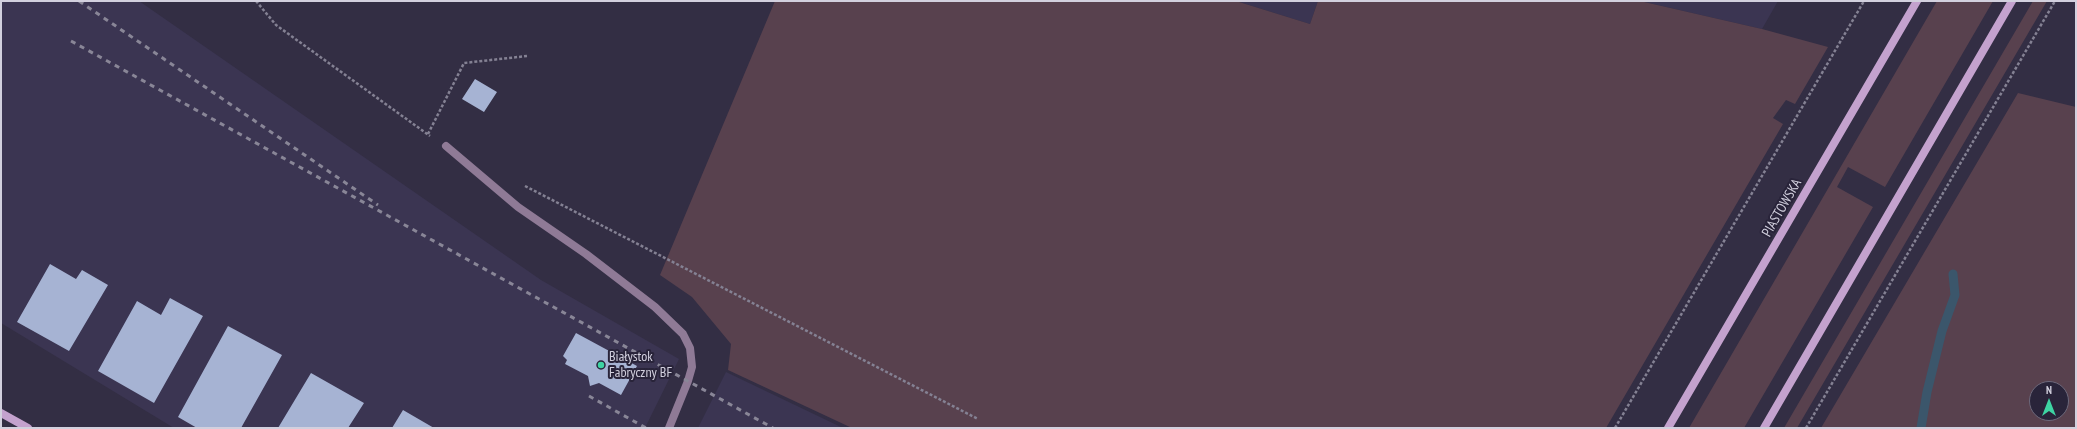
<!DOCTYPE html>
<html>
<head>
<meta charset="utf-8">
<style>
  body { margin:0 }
  #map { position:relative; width:2077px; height:429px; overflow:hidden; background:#332e44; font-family:"PT Sans Narrow",sans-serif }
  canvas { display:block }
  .frame { position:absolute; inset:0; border:2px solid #d2d0de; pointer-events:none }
  .north { position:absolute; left:2029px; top:381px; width:40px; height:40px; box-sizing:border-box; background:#29243a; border:1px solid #6d697c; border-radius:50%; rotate:0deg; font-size:11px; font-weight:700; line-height:16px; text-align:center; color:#d2d0de }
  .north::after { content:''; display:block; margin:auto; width:14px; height:18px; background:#3ed4a3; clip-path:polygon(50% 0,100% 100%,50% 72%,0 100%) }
</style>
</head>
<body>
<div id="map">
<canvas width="2077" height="429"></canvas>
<div class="frame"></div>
<div class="north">N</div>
</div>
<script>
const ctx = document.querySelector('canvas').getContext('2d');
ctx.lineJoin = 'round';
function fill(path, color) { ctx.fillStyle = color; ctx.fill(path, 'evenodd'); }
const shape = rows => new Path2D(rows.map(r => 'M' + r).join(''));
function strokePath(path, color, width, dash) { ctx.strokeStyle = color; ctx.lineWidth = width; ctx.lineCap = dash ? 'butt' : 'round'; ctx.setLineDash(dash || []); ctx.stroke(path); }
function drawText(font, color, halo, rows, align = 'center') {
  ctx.font = font + ' "PT Sans Narrow",sans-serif'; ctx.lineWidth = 4; ctx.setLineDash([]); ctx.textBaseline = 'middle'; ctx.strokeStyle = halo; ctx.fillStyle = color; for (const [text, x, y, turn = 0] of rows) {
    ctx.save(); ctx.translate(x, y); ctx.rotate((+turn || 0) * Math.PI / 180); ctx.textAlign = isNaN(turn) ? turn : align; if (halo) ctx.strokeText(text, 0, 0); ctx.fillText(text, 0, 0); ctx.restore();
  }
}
const built = shape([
  [1,1,139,1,541,280,679,359,645,428,174,428,1,323],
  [1236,1,1318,1,1310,24],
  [1640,1,1778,1,1762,29],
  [726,372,843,428,698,428]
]);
const green = shape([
  [775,1,1236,1,1310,24,1318,1,1640,1,1762,29,1828,47,1795,104,1786,100,1773,118,1783,124,1606,428,852,428,728,370,731,344,692,297,660,275],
  [1937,1,1993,1,1885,187,1848,167,1837,187,1873,207,1744,428,1689,428],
  [2033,1,2047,1,1797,428,1784,428],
  [2018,93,2076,107,2076,428,1821,428],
  [2037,389,2061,389,2061,413,2037,413]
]);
const stream = shape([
  [1921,428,1927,392,1942,331,1955,295,1953,274]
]);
const building = shape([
  [475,79,497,92,484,112,462,99],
  [50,264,76,279,82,270,108,285,69,351,17,322],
  [170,298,203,316,154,403,98,371,137,301,161,315],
  [228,326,282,355,241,428,197,428,178,417],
  [576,333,637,366,621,395,599,383,590,386,588,376,565,364,567,360,563,356],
  [311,373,364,403,348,428,278,428],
  [403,410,434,428,392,428]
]);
const path = shape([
  [256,1,276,25,430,136],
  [428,134,464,63,527,56],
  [525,186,978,419],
  [1615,428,1864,1],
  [1806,428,2055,1]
]);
const lane = shape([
  [446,146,518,207,586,254,655,307,683,334,690,348,692,367,688,381,669,428]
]);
const secondary = shape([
  [1,413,28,428],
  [1668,428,1917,1],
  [1764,428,2012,1]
]);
const rail = shape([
  [79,1,378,205],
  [71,41,773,428],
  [589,396,646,428]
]);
const markers = [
  [601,365,4,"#3ed4a3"]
];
const streetNames = [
  ["PIASTOWSKA",1782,208,-60]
];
const poiNames = [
  ["Białystok",609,357],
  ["Fabryczny BF",609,373]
];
fill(built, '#3b3552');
fill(green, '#58414e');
strokePath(stream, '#3b566b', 9);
fill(building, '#a6b3d3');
strokePath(path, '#848193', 2.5, [3, 2]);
strokePath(lane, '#8f7a96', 8);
strokePath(secondary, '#c4a2ce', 8);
strokePath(rail, '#898697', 3, [5, 5]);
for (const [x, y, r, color] of markers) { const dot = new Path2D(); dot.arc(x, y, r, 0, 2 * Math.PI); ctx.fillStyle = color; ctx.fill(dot); strokePath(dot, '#29243a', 1.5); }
drawText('14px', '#d2d0de', '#29243a', streetNames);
drawText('14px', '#d2d0de', '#29243a', poiNames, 'left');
</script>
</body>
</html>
